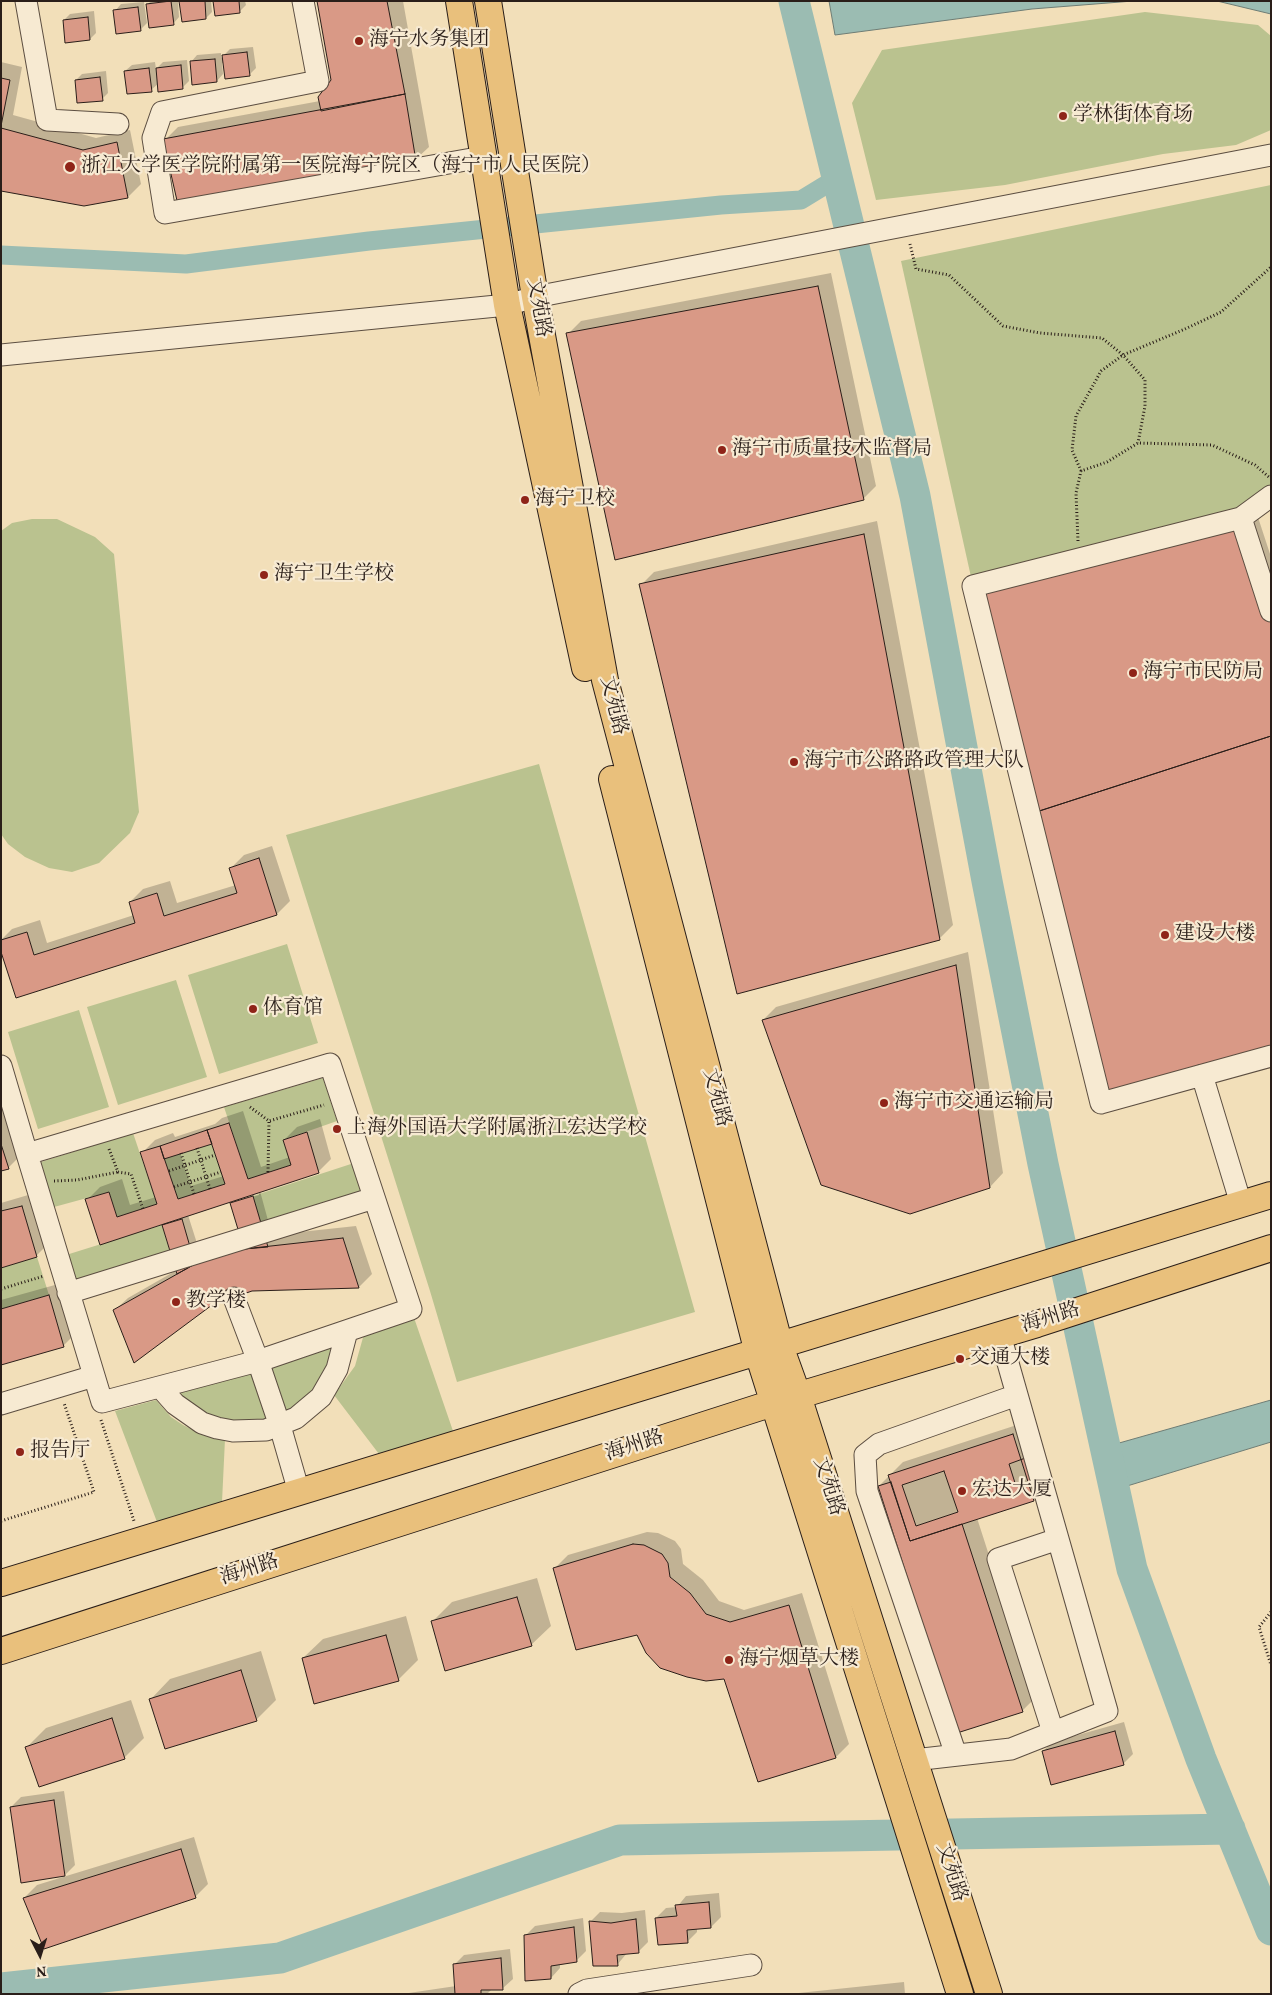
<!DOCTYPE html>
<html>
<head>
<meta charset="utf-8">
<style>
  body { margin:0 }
  #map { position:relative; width:1272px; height:1995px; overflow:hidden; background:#f2dfb9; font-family:Vollkorn,serif }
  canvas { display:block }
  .frame { position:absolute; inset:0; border:2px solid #2a1e19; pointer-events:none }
  .north { position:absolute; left:15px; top:1930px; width:50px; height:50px; -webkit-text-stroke:4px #f7ead2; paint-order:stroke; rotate:175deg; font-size:14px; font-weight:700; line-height:20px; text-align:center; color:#2a1e19 }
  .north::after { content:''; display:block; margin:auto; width:18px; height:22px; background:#2a1e19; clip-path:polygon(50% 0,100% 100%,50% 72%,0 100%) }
</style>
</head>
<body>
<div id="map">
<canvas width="1272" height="1995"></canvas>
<div class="frame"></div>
<div class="north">N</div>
</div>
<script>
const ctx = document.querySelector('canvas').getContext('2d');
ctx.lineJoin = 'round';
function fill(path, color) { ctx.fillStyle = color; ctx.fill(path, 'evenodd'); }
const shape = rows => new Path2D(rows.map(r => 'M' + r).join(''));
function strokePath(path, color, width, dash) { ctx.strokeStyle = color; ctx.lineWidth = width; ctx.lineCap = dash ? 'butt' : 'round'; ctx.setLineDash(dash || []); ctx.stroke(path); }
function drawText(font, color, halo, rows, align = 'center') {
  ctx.font = font + ' Vollkorn,"Noto Serif SC",serif'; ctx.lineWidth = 4.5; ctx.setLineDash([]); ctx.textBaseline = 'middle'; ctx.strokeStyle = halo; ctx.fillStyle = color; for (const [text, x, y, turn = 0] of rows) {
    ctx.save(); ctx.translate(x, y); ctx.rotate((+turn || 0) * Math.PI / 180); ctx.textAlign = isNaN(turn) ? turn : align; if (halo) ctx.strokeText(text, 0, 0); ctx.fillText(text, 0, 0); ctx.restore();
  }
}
const green = shape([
  [1145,12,1258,25,1271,36,1271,130,1236,145,1163,154,1005,185,876,200,852,103,882,50],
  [1271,185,1271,496,1241,518,973,586,901,261],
  [32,519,57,519,95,537,114,554,139,812,130,833,99,863,72,872,49,868,25,857,8,844,1,834,1,531,12,523],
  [539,764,695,1312,457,1382,430,1291,286,835],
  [287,944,318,1043,219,1074,188,975],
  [176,980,207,1077,118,1105,87,1007],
  [79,1010,109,1107,38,1129,8,1032],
  [323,1078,337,1121,283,1140,291,1165,248,1179,224,1107],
  [133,1133,157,1204,117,1217,109,1192,54,1207,41,1162],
  [212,1144,225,1184,178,1199,164,1159],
  [354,1163,362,1191,261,1225,253,1196],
  [162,1225,171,1256,75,1285,66,1255],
  [37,1257,49,1295,1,1309,1,1268],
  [411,1309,453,1431,379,1454,334,1395,355,1366,364,1334],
  [347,1331,309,1408,233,1431,160,1387],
  [156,1400,171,1417,183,1425,195,1431,225,1439,222,1502,157,1522,115,1411]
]);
const water = shape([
  [829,1,1133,1,1032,9,835,35,829,1],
  [1217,1,1271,1,1271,14,1217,1],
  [1271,1400,1271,1442,1114,1490,1105,1447,1271,1400]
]);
const shadow = shape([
  [151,1,178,1,179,17,173,24,147,5],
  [180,1,211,1,212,12,206,18],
  [215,1,245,1,246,5,240,11],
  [318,1,403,1,429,147,415,160,165,140,178,127,320,101,332,80],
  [144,2,147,23,140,30,115,11,121,4],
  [94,11,96,33,90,39,64,20,70,14],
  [253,47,256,68,249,75,222,63,223,74,217,81,191,62,197,55,221,53,221,58,230,49],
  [187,60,189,81,183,87,159,83,151,90,125,71,132,65,155,62,156,69,163,62],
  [1,62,22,67,13,115,96,138,130,130,141,184,128,197,84,205,1,190],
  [106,71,108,93,102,99,76,80,82,74],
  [831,273,876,486,863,499,568,334,581,321],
  [1254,505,1271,557,1271,1055,987,574],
  [877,521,953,925,940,938,641,585,654,572],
  [272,846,290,901,277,914,17,996,1,948,1,940,12,929,40,920,47,943,134,915,130,902,143,889,170,881,177,903,236,885,231,868,244,855],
  [968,952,1003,1173,990,1187,763,1020,776,1007],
  [1,1089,21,1155,8,1168,1,1170],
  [243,1111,261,1167,290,1157,284,1140,297,1127,320,1119,331,1159,318,1172,260,1191,272,1235,356,1226,372,1274,359,1287,252,1290,114,1311,128,1298,177,1270,163,1226,167,1222,101,1243,87,1200,100,1187,122,1179,130,1205,156,1197,142,1153,155,1140,173,1133,175,1137,215,1124,222,1118],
  [212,1142,224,1176,191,1186,180,1153],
  [259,1193,259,1195,237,1202,237,1200],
  [236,1199,231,1204,243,1241,201,1256,188,1215],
  [35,1193,49,1243,36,1256,1,1266,1,1203],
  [62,1283,76,1333,63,1346,1,1364,1,1300],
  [1026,1422,1047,1487,1034,1500,977,1518,1035,1698,1022,1711,879,1486,903,1462],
  [647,1532,658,1533,675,1541,681,1549,683,1564,703,1580,719,1601,744,1610,802,1593,849,1744,836,1757,725,1677,638,1634,555,1568,568,1555],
  [537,1578,551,1626,531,1645,433,1621,452,1602],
  [406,1616,418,1660,398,1680,303,1658,323,1639],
  [261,1651,276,1700,256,1720,151,1699,170,1679],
  [131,1700,144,1738,124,1758,27,1747,46,1728],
  [1124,1722,1133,1754,1123,1764,1043,1751,1053,1742],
  [64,1791,75,1865,63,1877,194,1837,208,1884,195,1897,24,1898,37,1885,63,1877,11,1807,21,1797],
  [719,1893,721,1917,711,1927,697,1928,697,1932,687,1942,656,1918,666,1908,677,1907,686,1896],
  [645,1910,648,1942,638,1952,627,1953,617,1965,590,1922,600,1912,622,1913],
  [583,1918,586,1951,576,1961,560,1963,560,1968,551,1978,525,1936,535,1926],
  [510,1949,513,1979,503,1988,491,1990,487,1994,402,1994,456,1986,454,1965,464,1955],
  [904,1982,905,1994,789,1994]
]);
const canal = shape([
  [1,255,186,264,369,241,721,205,801,200,837,178]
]);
const river = shape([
  [794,1,915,496,987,881,1043,1164,1132,1569,1201,1759,1271,1930],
  [1,1988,280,1958,620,1840,1230,1829]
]);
const building = shape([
  [171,1,174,25,149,28,146,4,171,1],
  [179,1,205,1,206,19,182,22,179,1],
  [213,1,239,1,240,13,215,16,213,1],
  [317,1,387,1,405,94,321,111,318,97,331,80,317,1],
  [138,7,141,31,116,34,113,10,138,7],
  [88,17,90,40,65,43,63,20,88,17],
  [247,52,250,76,225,79,222,55,247,52],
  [215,59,217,82,192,85,190,61,215,59],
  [181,65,183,89,158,92,156,68,181,65],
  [149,68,152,92,127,94,124,71,149,68],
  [100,77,103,101,77,103,75,80,100,77],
  [1,78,10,80,1,126,1,78],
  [405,94,416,161,178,205,163,139,405,94],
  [1,128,83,150,117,142,128,198,84,206,1,191,1,128],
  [818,286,864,500,615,560,566,333,818,286],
  [1241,518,1271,611,1271,736,1030,814,973,586,1241,518],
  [864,534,940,940,737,994,639,584,864,534],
  [1271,736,1271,1056,1101,1103,1030,814,1271,736],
  [259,858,277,915,16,998,1,952,1,940,27,932,34,955,135,923,129,902,157,893,164,916,237,893,229,868,259,858],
  [956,965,990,1188,910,1214,821,1185,762,1020,956,965],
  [229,1123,248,1179,291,1165,283,1140,307,1132,319,1173,100,1245,85,1199,109,1192,117,1217,157,1204,140,1152,160,1146,178,1199,225,1184,207,1130,229,1123],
  [207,1130,212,1144,164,1159,160,1146,207,1130],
  [1,1144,9,1169,1,1171,1,1144],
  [253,1196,268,1247,244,1249,230,1203,253,1196],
  [22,1206,37,1257,1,1268,1,1211,22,1206],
  [182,1219,195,1264,177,1274,162,1225,182,1219],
  [343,1238,359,1288,252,1291,212,1305,134,1363,113,1310,195,1264,244,1249,343,1238],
  [49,1295,64,1347,1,1365,1,1309,49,1295],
  [1013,1434,1034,1501,910,1541,888,1475,1013,1434],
  [1028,1457,1035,1480,1016,1486,1009,1464,1028,1457],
  [944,1471,958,1512,916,1526,902,1485,944,1471],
  [891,1482,910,1541,962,1524,1023,1712,957,1733,878,1486,891,1482],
  [633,1544,644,1545,662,1554,668,1563,670,1577,690,1593,706,1614,730,1622,789,1605,836,1758,758,1782,724,1679,706,1681,687,1677,660,1668,646,1653,637,1635,576,1650,553,1568,633,1544],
  [517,1597,532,1646,445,1671,431,1621,517,1597],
  [386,1635,399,1681,314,1704,302,1658,386,1635],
  [241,1670,257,1721,165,1749,149,1699,241,1670],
  [112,1718,125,1759,39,1787,25,1747,112,1718],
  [1115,1731,1124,1765,1051,1785,1042,1751,1115,1731],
  [54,1800,65,1876,21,1883,10,1807,54,1800],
  [181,1849,196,1898,44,1949,23,1898,181,1849],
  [709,1902,711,1928,687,1930,688,1943,658,1945,655,1918,677,1916,675,1905,709,1902],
  [636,1919,639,1953,617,1955,618,1966,593,1966,589,1921,611,1923,636,1919],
  [574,1927,577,1962,551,1966,551,1979,525,1981,524,1935,574,1927],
  [501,1958,503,1990,481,1990,481,1994,455,1994,453,1964,501,1958]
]);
const path = shape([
  [910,244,916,269,949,275,1003,326,1040,333,1102,338,1123,355,1145,380,1145,406,1138,443],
  [1081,471,1072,450,1076,416,1101,371,1123,355,1185,329,1221,312,1271,267],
  [1078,541,1076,493,1081,471,1107,462,1138,443,1212,445,1255,465,1270,478],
  [250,1107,269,1121,324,1105],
  [197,1148,210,1189],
  [109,1149,118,1172,131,1174,143,1209],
  [181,1153,194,1194],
  [169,1171,215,1155],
  [268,1172,269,1121],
  [54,1181,77,1180,118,1172],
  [174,1187,221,1172],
  [1,1289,44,1276],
  [101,1420,134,1521],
  [1,1521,94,1492,64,1403],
  [1271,1612,1259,1627,1271,1665]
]);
const minor = shape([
  [26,1,47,120,118,124],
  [303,1,318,81,162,112,153,138,165,213,483,157],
  [1,355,507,305,535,297,1271,155],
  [1271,496,1241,518,973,586,1101,1103,1271,1056],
  [1241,518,1271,611],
  [1,1066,27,1154],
  [1202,1075,1241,1204],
  [68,1293,374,1198],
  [234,1298,258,1361,102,1402,27,1154,330,1064,411,1309,258,1361,280,1426,299,1492],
  [347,1331,337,1369,321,1397,296,1418,266,1430,233,1431,217,1428,202,1423,175,1404,160,1387,265,1359,347,1331],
  [1,1404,94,1376],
  [1053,1732,998,1559,1058,1539],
  [956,1755,867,1491,865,1455,879,1444,1017,1395],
  [914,1760,1011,1749,1107,1711,1000,1335],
  [579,1994,587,1990,751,1965]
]);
const major = shape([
  [459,1,507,305,585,668],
  [488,1,535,297,605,680,780,1346,798,1396,989,1994],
  [612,779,758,1353,960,1994],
  [1,1583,1271,1195],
  [1,1651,773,1403,1037,1324,1271,1248]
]);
const markers = [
  [359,41,5,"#8f2418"],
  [1063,116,5,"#8f2418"],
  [70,167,6,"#8f2418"],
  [722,450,5,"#8f2418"],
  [525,500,5,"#8f2418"],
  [264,575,5,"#8f2418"],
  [1133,673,5,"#8f2418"],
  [794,762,5,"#8f2418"],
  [1165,935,5,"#8f2418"],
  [253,1009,5,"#8f2418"],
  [884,1103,5,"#8f2418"],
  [337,1129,5,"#8f2418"],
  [176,1302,5,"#8f2418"],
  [960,1359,5,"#8f2418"],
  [20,1452,5,"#8f2418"],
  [962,1491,5,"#8f2418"],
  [729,1660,5,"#8f2418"]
];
const poiNames = [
  ["海宁水务集团",369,41],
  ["学林街体育场",1073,116],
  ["浙江大学医学院附属第一医院海宁院区（海宁市人民医院）",81,167],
  ["海宁市质量技术监督局",732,450],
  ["海宁卫校",535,500],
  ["海宁卫生学校",274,575],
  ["海宁市民防局",1143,673],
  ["海宁市公路路政管理大队",804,762],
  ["建设大楼",1175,935],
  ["体育馆",263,1009],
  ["海宁市交通运输局",894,1103],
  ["上海外国语大学附属浙江宏达学校",347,1129],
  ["教学楼",186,1302],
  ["交通大楼",970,1359],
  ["报告厅",30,1452],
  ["宏达大厦",972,1491],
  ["海宁烟草大楼",739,1660]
];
const streetNames = [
  ["文苑路",537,308,80],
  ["文苑路",612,706,76],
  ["文苑路",715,1098,75],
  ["海州路",1051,1319,-17],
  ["海州路",635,1447,-18],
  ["文苑路",827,1487,72],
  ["海州路",250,1571,-18],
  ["文苑路",950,1873,72]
];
fill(green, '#bac28f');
fill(water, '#9bbcb2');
strokePath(water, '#6e7d75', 1);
fill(shadow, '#0003');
strokePath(canal, '#9bbcb2', 19);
strokePath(river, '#9bbcb2', 31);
fill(building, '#d99986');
strokePath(building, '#2a1e19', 1);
strokePath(minor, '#5c4e41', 23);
strokePath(major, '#2a1e19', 28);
strokePath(path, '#2a1e19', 3, [1, 2.5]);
strokePath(minor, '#f7ead2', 21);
strokePath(major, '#e9c07c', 26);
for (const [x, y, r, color] of markers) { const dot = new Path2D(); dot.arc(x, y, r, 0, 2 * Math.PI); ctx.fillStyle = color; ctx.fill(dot); strokePath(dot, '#f7ead2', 2); }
drawText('20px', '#2a1e19', '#f7ead2', poiNames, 'left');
drawText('20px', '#2a1e19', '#f7ead2', streetNames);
</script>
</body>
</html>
